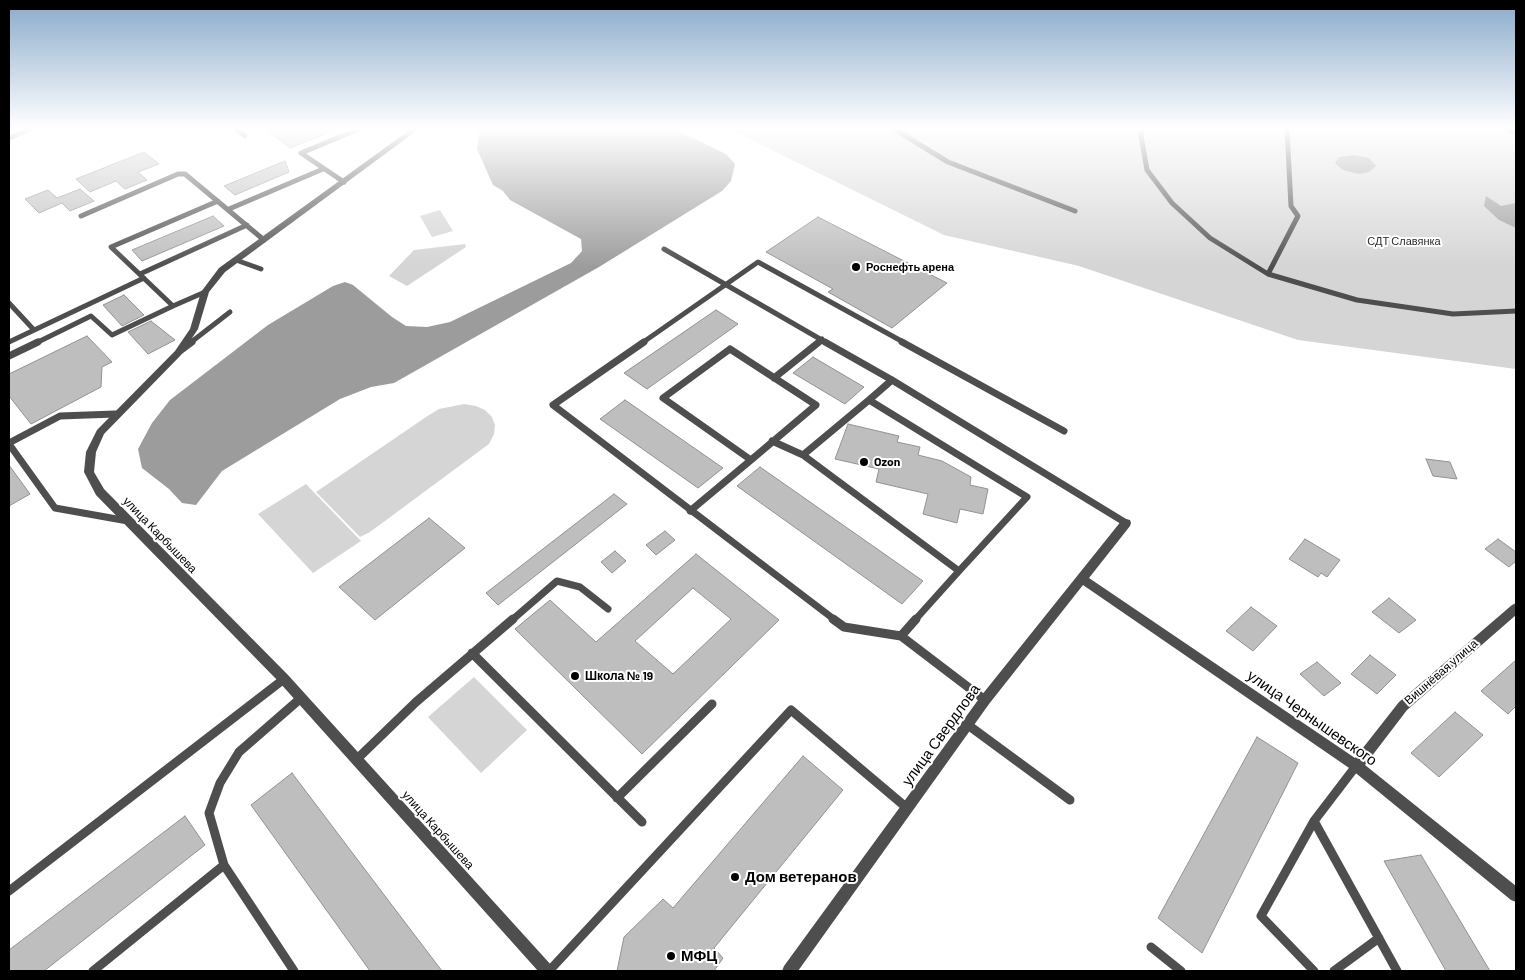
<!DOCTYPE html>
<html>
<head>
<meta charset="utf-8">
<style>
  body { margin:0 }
  #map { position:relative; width:1525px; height:980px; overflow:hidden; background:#fff; font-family:Barlow,sans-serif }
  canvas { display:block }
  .frame { position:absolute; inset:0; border:10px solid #000; pointer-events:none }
</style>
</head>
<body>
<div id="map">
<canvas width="1525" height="980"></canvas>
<div class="frame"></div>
</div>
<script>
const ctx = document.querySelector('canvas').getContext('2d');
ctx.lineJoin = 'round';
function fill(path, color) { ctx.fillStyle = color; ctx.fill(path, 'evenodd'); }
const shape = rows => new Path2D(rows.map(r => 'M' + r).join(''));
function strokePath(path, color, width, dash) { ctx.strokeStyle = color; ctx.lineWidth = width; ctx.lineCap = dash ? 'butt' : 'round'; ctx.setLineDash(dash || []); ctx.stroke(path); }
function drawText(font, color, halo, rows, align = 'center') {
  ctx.font = font + ' Barlow,sans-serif'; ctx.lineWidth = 4; ctx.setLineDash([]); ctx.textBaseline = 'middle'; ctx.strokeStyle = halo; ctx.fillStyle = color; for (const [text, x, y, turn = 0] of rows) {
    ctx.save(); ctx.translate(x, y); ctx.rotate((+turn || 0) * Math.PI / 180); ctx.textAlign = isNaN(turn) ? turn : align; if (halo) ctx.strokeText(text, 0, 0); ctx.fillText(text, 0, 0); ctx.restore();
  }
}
const green = shape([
  [729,129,1516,129,1516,369,1298,340,1079,266,944,235],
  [440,210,453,231,432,237,420,216],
  [465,244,466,247,407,286,389,276,414,250],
  [464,404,476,406,485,410,492,417,495,425,494,434,489,444,370,532,360,537,316,492,429,415,439,409],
  [306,484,361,541,313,573,258,514],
  [474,677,527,730,481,773,428,717]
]);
const water = shape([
  [480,129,674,129,726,154,735,164,731,181,722,191,599,267,394,383,371,387,340,399,222,471,196,505,182,503,169,489,142,468,138,449,152,423,170,400,268,325,333,286,345,282,353,285,392,317,406,326,427,327,450,322,571,263,582,251,581,239,510,200,503,191,493,185,477,149],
  [1354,155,1369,158,1376,166,1369,172,1359,174,1343,170,1335,163,1339,157],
  [1486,196,1501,206,1516,203,1516,228,1499,220,1484,206]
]);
const building = shape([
  [266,129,335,129,335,130,290,148,266,129],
  [144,152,159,164,138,172,147,180,125,189,116,181,90,192,76,179,144,152],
  [285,161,289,172,235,195,224,186,285,161],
  [80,189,94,201,70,211,62,203,39,213,25,199,48,190,57,198,80,189],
  [213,216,224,226,142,261,132,250,213,216],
  [818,217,947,283,892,328,828,292,833,289,766,252,818,217],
  [124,295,144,315,122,326,103,305,124,295],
  [716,310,738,324,647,389,624,373,716,310],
  [151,321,175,340,148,354,128,332,151,321],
  [87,336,112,362,102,367,101,387,31,424,9,396,9,374,87,336],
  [813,357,864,387,845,404,793,373,813,357],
  [625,400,723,468,698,488,600,419,625,400],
  [848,424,899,436,897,442,920,447,918,455,942,461,971,477,970,485,988,489,983,514,960,509,957,523,923,514,928,494,876,482,879,469,835,459,848,424],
  [1426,459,1450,462,1457,479,1433,476,1426,459],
  [9,465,30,494,9,506,9,465],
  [760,467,923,581,902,604,737,486,760,467],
  [614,494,627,504,498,605,486,593,614,494],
  [429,518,465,548,375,620,339,587,429,518],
  [665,531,675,540,656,555,646,545,665,531],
  [1305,539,1340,560,1327,577,1321,573,1318,577,1289,559,1305,539],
  [1498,539,1516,552,1516,561,1509,567,1485,549,1498,539],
  [615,551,626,561,612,573,601,562,615,551],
  [696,554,779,620,642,754,515,629,550,600,596,642,696,554],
  [693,588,731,619,673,674,635,641,693,588],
  [1389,598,1416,620,1399,633,1372,612,1389,598],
  [1251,607,1277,626,1253,651,1226,631,1251,607],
  [1370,655,1396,675,1377,694,1351,674,1370,655],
  [1516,660,1516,706,1508,714,1481,691,1516,660],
  [1317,662,1341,683,1324,696,1300,674,1317,662],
  [1455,712,1483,735,1439,777,1411,753,1455,712],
  [1257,737,1298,763,1202,953,1158,918,1257,737],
  [803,756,843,790,714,948,723,958,714,971,617,971,624,937,663,899,673,908,803,756],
  [292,773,391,904,442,971,370,971,251,805,292,773],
  [185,816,205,845,44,971,9,971,9,950,185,816],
  [1421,855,1490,971,1446,971,1384,861,1421,855]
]);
const serviceFar2 = shape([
  [236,129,245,136],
  [894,129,948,162,1075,211],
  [1142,129,1141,136,1147,170,1172,203,1210,238,1268,274,1357,300,1453,314,1516,311],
  [1506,129,1516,133],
  [9,138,30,129],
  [344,182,301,153,359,129],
  [229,209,323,169],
  [81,216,178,174,185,174,264,240],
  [664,249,827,343],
  [236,260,261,269],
  [140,274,247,225],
  [1268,274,1298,216,1291,206,1287,129],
  [205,292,173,306,111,247,218,201],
  [9,303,34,330],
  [9,342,144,278],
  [36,343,91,316,112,335,173,306],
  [190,343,230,312],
  [642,343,758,262,905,343],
  [817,343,822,339]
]);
const serviceFar1 = shape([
  [644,342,553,405,835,620],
  [825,342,892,380,1126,523],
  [902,342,1064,431],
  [730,349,816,405,751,460,663,398,730,349],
  [180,351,192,342],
  [9,356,38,342],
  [774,378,819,342],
  [869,400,892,380],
  [772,441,803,455,959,571,915,620],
  [9,443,60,416,115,414],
  [9,444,55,508,128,521],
  [803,455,869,400,1027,497,959,571],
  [690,511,751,460],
  [512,620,557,581,580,587,608,609]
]);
const service = shape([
  [833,619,844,627,901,636],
  [916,619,901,636,985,700],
  [472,653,642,822],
  [968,725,1070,800],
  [357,759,416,702,513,619],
  [617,798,712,704],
  [1314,821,1397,971],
  [224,865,294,971],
  [9,891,284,679],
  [1151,947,1181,971],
  [93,971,224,865,209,813,220,783,239,752,301,698],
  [549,971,791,710,907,808],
  [1314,971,1261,916,1314,821,1356,766],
  [1334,971,1379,938]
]);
const minor = shape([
  [411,129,419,129,225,272,209,292,198,329,181,355,104,434,96,452,94,472,104,489,288,675,552,966,554,971,538,971,280,683,96,495,84,472,86,452,97,430,175,351,190,329,201,292,219,268,411,129],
  [1126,519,1130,520,1131,523,1130,526,1089,578,1355,758,1399,702,1512,605,1516,603,1516,615,1407,710,1365,765,1516,886,1516,902,1511,900,1352,770,1083,585,989,704,798,971,782,971,784,966,981,696,1122,520,1126,519]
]);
const markers = [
  [856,267,5,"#000"],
  [864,462,5,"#000"],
  [575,676,5,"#000"],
  [735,877,5,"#000"],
  [671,956,5,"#000"]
];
const farParknames = [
  ["СДТ Славянка",1404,241]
];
const farPoinames = [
  ["Роснефть арена",866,267]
];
const poiNames = [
  ["Ozon",874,462],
  ["Школа № 19",585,676]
];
const streetNames = [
  ["улица Карбышева",160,535,46],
  ["Вишнёвая улица",1441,672,-41],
  ["улица Карбышева",438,830,48]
];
const nearStreetnames = [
  ["улица Чернышевского",1312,718,35],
  ["улица Свердлова",941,735,-54]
];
const nearPoinames = [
  ["Дом ветеранов",745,877],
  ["МФЦ",681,956]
];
fill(green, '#d5d5d5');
fill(water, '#9c9c9c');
fill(building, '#bebebe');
strokePath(building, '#929292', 1);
strokePath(serviceFar2, '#4e4e4e', 5);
strokePath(serviceFar1, '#4e4e4e', 7);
strokePath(service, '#4e4e4e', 9);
fill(minor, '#4e4e4e');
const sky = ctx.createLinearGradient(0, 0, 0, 267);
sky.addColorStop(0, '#89aaca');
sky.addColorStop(0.48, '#fff');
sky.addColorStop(1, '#ffffff00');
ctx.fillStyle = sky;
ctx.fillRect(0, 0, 1525, 267);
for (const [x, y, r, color] of markers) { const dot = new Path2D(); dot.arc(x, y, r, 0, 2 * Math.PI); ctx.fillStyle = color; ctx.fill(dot); strokePath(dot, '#fff', 2); }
drawText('11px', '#2c2c2c', '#fff', farParknames);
drawText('bold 11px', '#000', '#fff', farPoinames, 'left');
drawText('bold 12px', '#000', '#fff', poiNames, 'left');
drawText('12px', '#000', '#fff', streetNames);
drawText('15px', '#000', '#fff', nearStreetnames);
drawText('bold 15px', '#000', '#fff', nearPoinames, 'left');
</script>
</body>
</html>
